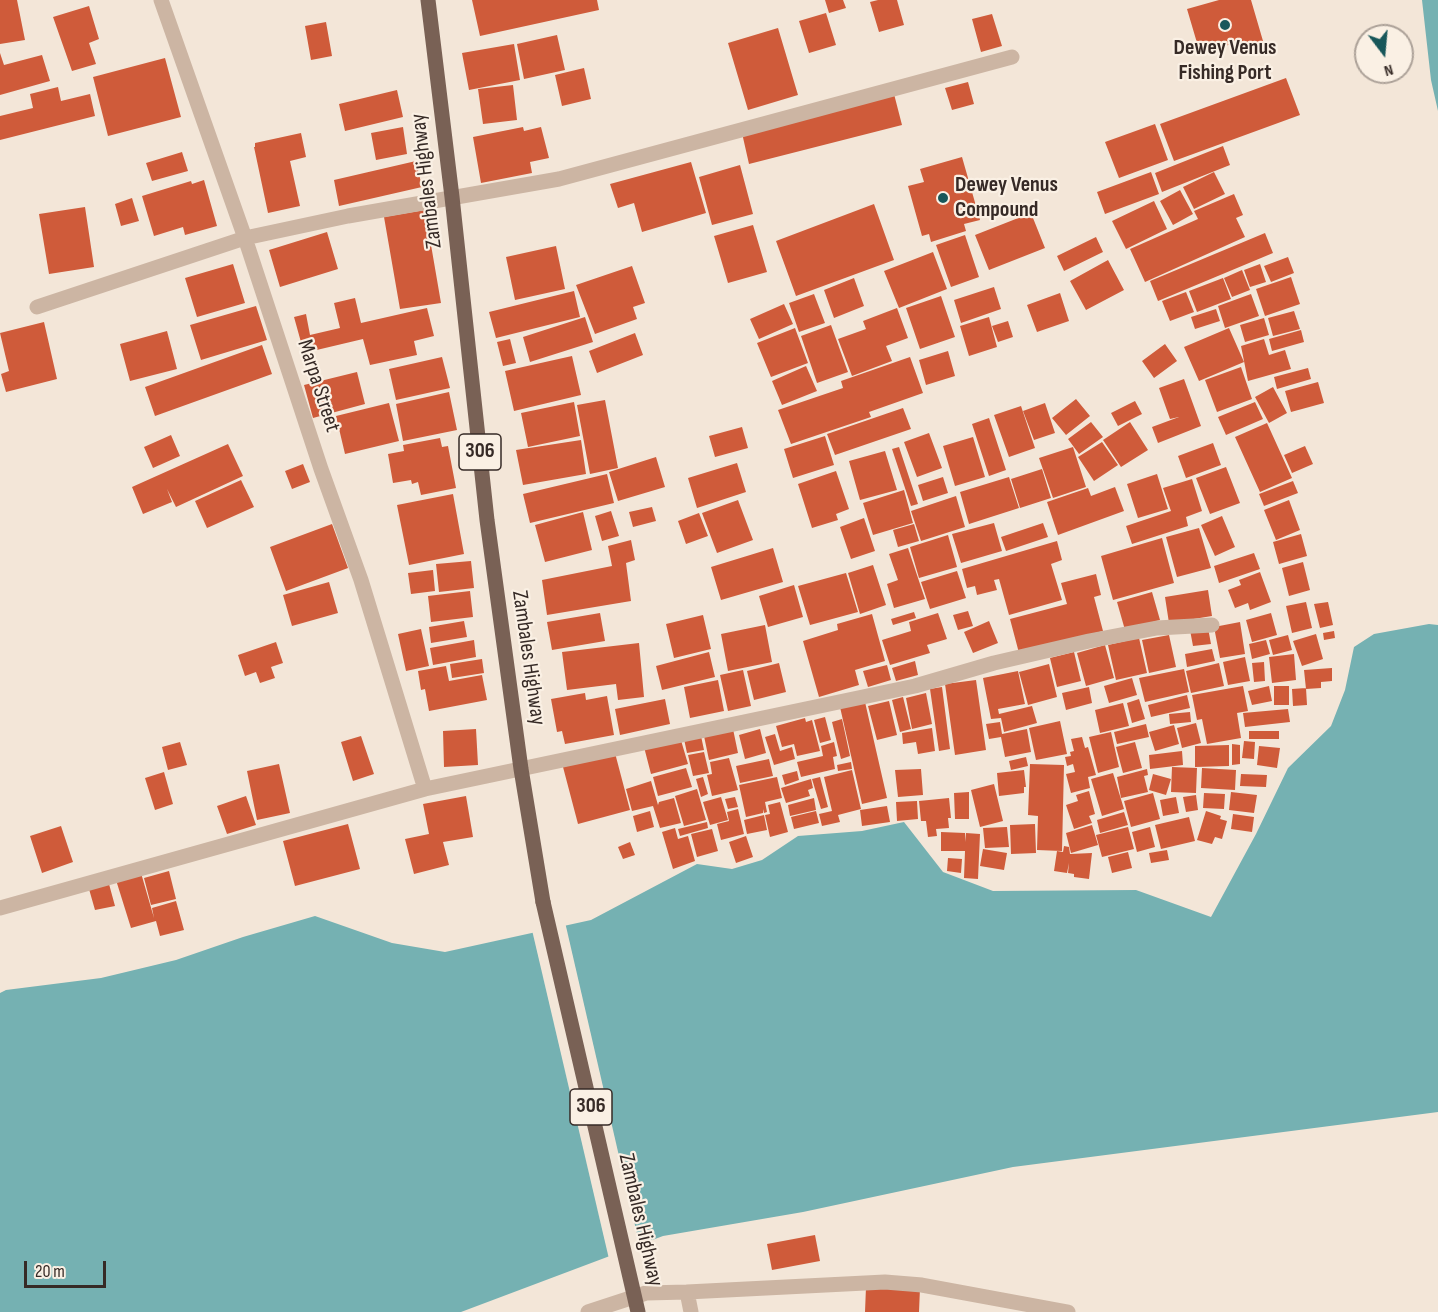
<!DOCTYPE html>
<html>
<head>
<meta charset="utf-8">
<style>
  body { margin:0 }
  #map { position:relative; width:1438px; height:1312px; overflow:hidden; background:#f3e6d8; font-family:"Sofia Sans Condensed",sans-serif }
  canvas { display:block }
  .north { position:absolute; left:1354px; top:24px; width:60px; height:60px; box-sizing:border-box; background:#faf0e4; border:2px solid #aca198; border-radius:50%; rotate:164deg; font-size:16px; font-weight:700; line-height:24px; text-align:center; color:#362a26 }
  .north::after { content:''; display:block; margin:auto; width:21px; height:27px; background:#18575a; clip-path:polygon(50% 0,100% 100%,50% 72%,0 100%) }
  .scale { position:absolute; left:24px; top:1261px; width:82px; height:27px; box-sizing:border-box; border:3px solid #362a26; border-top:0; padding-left:8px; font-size:18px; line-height:21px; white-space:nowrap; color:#362a26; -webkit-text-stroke:4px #faf0e4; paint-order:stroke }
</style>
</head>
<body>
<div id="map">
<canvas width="1438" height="1312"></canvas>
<div class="north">N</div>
<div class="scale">20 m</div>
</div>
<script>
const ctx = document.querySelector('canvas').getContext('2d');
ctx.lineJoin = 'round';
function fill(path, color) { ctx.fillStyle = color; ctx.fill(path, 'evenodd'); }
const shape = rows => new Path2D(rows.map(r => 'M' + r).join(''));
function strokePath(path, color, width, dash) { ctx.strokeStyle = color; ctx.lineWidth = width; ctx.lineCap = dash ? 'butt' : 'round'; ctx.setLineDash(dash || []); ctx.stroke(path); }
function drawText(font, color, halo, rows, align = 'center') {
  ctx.font = font + ' "Sofia Sans Condensed",sans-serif'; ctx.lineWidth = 4.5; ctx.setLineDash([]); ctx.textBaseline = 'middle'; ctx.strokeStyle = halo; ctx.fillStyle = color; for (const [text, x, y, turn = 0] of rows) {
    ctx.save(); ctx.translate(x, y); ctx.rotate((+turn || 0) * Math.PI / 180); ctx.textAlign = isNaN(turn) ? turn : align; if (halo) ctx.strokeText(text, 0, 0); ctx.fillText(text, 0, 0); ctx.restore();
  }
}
const water = shape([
  [1422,0,1438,0,1438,111,1431,80],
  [1429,624,1438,625,1438,1112,1013,1167,803,1212,663,1236,461,1312,0,1312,0,993,6,990,101,978,176,960,243,937,315,916,392,943,445,952,591,920,697,864,732,869,762,860,798,836,862,831,904,822,943,872,993,891,1136,890,1211,917,1256,834,1288,768,1331,726,1345,690,1354,647,1374,634]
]);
const pier = shape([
  [565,922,640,1247,609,1259,532,930]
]);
const building = shape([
  [0,0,17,0,25,40,0,44],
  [472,0,597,0,599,10,480,36],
  [825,0,843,0,846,8,829,13],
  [878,0,897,0,904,25,879,32,870,2],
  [1219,0,1251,0,1263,41,1241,47,1239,42,1200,53,1187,9],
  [89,6,99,39,89,43,96,64,72,71,53,17],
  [826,13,836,45,809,53,799,21],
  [992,14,1002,46,981,52,972,19],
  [326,22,332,56,311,60,305,26],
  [778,28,798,95,748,110,728,43],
  [557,35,565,70,524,79,517,44],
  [514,44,520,80,469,90,462,53],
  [0,53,4,65,42,55,50,81,0,95],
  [165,58,181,117,108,136,93,77],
  [584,68,591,99,562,106,555,75],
  [1286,78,1300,115,1174,161,1160,124],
  [968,82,974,104,952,110,945,88],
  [513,85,517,120,483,124,478,89],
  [58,87,61,101,90,94,95,116,0,140,0,116,33,108,30,94],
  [397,90,403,117,345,131,339,104],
  [894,94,902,125,749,164,742,133],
  [1155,124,1168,160,1119,178,1105,142],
  [403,127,407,154,376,160,371,133],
  [523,127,524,131,541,127,549,158,530,162,532,173,481,183,473,137],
  [301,133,306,157,290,161,300,206,268,213,254,147,255,147,255,143],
  [1223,146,1230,165,1162,192,1155,173],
  [182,152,188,171,152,181,146,163],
  [962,157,980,220,964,224,966,231,931,242,929,234,922,236,908,186,924,182,920,169],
  [416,161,422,187,339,206,334,180],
  [691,162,706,213,642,232,634,203,618,208,610,184],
  [740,165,753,214,712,225,699,177],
  [1151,172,1159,194,1105,214,1097,192],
  [1214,172,1225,194,1194,209,1183,187],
  [204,180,217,226,185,235,183,227,154,236,142,196,191,181,192,184],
  [1180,190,1193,214,1173,225,1160,201],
  [1234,194,1243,215,1236,218,1245,237,1145,282,1130,249,1198,219,1194,211],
  [132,198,139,221,121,226,115,204],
  [1154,201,1167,229,1126,249,1112,221],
  [874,204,894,260,796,296,776,241],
  [85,207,94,267,49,274,39,214],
  [425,210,441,303,400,309,384,217],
  [1031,213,1045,248,989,270,975,235],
  [753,225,767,272,728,283,714,236],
  [327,232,338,269,280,287,269,250],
  [1265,233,1273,253,1158,301,1150,281],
  [965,235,979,277,951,287,936,245],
  [1096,237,1103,252,1064,271,1057,256],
  [556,246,565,289,515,300,506,257],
  [933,252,947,289,899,308,884,271],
  [1288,257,1294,273,1271,282,1264,266],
  [1108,260,1124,290,1086,310,1070,281],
  [233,264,245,303,197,317,185,278],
  [1260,264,1266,282,1250,287,1244,270],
  [632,266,645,303,633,307,637,319,595,334,576,285],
  [1242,270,1250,290,1232,297,1224,278],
  [1291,277,1300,304,1265,316,1256,289],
  [854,278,864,306,834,318,824,290],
  [1223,278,1231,299,1197,312,1189,291],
  [994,287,1001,309,961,323,954,300],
  [574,291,580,317,496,338,489,312],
  [1186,292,1194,312,1170,321,1162,301],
  [1060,293,1069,321,1037,332,1027,305],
  [814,294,825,323,799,332,789,303],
  [1251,294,1259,316,1225,328,1218,306],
  [941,296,955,337,920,349,906,308],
  [355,298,361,323,427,308,434,336,414,341,417,355,370,365,363,339,304,353,294,317,306,314,310,335,340,328,334,303],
  [784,304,793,324,759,339,750,319],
  [256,306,267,340,201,360,190,325],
  [897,308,908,338,886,346,892,361,852,376,838,339,866,329,863,321],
  [1216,309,1220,321,1195,329,1191,317],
  [1294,311,1300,329,1273,336,1268,318],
  [585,317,593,342,530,362,523,337],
  [989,317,997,347,969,356,960,326],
  [1264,318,1269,335,1245,342,1240,325],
  [1008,321,1013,337,998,342,992,326],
  [44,322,57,379,6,392,1,374,9,371,0,333],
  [831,325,848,372,817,383,801,336],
  [795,328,808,363,771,377,757,343],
  [1229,328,1244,362,1199,381,1184,347],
  [1301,330,1304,342,1272,351,1269,339],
  [167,331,177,369,130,381,120,344],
  [635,333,643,355,597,373,589,351],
  [510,339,516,363,503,366,497,342],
  [1264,339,1269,355,1285,350,1291,369,1248,381,1241,346],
  [1165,344,1177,361,1154,378,1142,361],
  [262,345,272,374,155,416,145,387],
  [948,351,955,376,926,385,919,360],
  [572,356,581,395,514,411,505,371],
  [442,357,450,388,396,400,389,369],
  [910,357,923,393,869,412,871,417,791,444,778,410,843,388,841,381],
  [806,366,817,391,782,405,772,381],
  [1241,367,1252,399,1217,412,1205,380],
  [1308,368,1311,379,1277,389,1274,377],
  [357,372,365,404,313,418,304,385],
  [1184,379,1201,426,1158,443,1152,427,1179,417,1170,419,1159,388],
  [1318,382,1324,403,1291,412,1285,391],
  [1273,387,1287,413,1269,423,1255,397],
  [449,392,457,430,403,441,396,404],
  [1076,399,1090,416,1066,435,1052,418],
  [605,400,618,468,590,474,577,405],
  [1135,401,1142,414,1118,426,1111,413],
  [574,402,580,436,528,447,521,413],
  [1255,402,1263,419,1226,435,1218,417],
  [389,403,399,441,345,454,336,416],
  [1045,403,1055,433,1034,440,1023,411],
  [1021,406,1035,448,1009,457,994,415],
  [903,408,911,429,835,455,827,434],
  [989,418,1006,470,989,476,972,424],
  [1091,422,1103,437,1079,454,1068,439],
  [1130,422,1148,450,1121,467,1103,440],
  [1267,423,1292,478,1260,492,1235,437],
  [742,427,748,448,715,457,709,436],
  [929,433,942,468,917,477,904,442],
  [171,435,180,456,153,468,144,447],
  [825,436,834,465,793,478,784,449],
  [973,437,985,477,955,486,943,446],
  [440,438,442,447,448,446,456,488,421,495,418,482,412,484,411,480,393,483,388,454,404,451,403,445],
  [581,440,586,474,523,485,516,450],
  [1102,442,1118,465,1094,481,1078,457],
  [1213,443,1221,465,1186,478,1178,456],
  [228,444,243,476,176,507,167,489,172,502,143,514,132,487],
  [1305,446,1313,464,1292,473,1284,455],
  [899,447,918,504,911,506,892,449],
  [1073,447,1086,487,1053,498,1039,458],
  [885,451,897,490,860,500,849,461],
  [656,457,665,487,618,501,609,472],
  [737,463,746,492,697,508,688,478],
  [303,464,310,482,292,489,285,471],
  [1226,467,1240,503,1210,514,1196,478],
  [1042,469,1051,498,1020,508,1011,479],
  [836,471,849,509,836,514,838,520,812,528,798,484],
  [607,474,614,503,530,523,523,494],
  [1157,474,1168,509,1138,518,1127,484],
  [943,477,948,493,923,501,918,485],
  [1009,477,1019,508,969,524,960,492],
  [1192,479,1202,511,1186,517,1188,526,1132,544,1126,526,1171,511,1163,488],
  [241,480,254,507,207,528,195,501],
  [1293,481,1298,493,1264,506,1259,494],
  [1115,487,1124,511,1058,535,1047,502,1088,488,1091,496],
  [904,490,913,523,873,535,863,503],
  [453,494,464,554,409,565,397,505],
  [956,496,965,527,921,541,911,511],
  [738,500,753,540,717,553,702,513],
  [1289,500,1300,530,1276,540,1264,510],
  [652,507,656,521,633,527,629,512],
  [611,511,619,536,602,541,595,516],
  [583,512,592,550,545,562,535,525],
  [699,513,708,536,686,544,678,521],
  [1222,516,1235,547,1215,556,1201,525],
  [864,518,875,551,851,559,840,527],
  [994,523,1002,551,961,563,952,534],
  [1043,523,1048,537,1006,551,1001,537],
  [332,524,348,568,286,591,270,547],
  [914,524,919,541,898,547,893,530],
  [1199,528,1211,568,1177,577,1166,537],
  [1301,534,1307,556,1279,564,1273,542],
  [948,535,957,567,919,578,910,547],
  [1162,538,1174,583,1113,600,1101,556],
  [631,540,635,560,626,563,631,601,547,615,542,580,612,566,608,546],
  [1057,541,1062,560,1051,564,1062,600,1009,615,999,579,994,580,997,590,977,595,975,586,967,588,962,569],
  [773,548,783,582,721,600,711,567],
  [908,548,925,599,894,608,887,584,898,580,889,554],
  [1254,553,1260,569,1219,583,1214,566],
  [471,561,474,588,439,592,436,564],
  [1303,562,1310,590,1289,596,1282,568],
  [873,565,886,605,860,614,848,573],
  [433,570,435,591,411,594,408,573],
  [957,571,966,598,930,609,921,582],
  [1260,572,1271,602,1250,610,1248,603,1235,608,1228,590,1241,585,1239,580],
  [846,573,858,612,810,625,798,586],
  [1096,574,1101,595,1094,597,1103,631,1019,653,1010,619,1067,604,1061,583],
  [329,582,338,613,292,626,283,595],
  [794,585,803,617,768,627,759,596],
  [1208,590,1212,616,1169,623,1165,597],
  [470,591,473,617,431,622,428,596],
  [1152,592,1160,620,1125,630,1117,602],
  [1306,602,1312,628,1292,633,1286,606],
  [1328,602,1333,625,1320,628,1314,604],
  [968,611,973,626,958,630,953,615],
  [914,612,916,618,893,625,891,619],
  [600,613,605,641,552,650,547,622],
  [938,613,947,639,927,645,930,653,890,665,882,640,911,631,909,622],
  [1271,613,1277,635,1252,642,1246,620],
  [872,614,885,661,855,670,859,685,819,697,803,641,838,630,837,624],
  [703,615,711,649,674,658,666,624],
  [464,621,467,637,431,643,429,627],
  [989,621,998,643,973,653,964,632],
  [1240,622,1245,654,1220,658,1214,627],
  [765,625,772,662,728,671,721,634],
  [1208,628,1211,644,1193,646,1190,630],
  [421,629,429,666,406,671,398,634],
  [1334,631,1335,638,1324,640,1323,633],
  [1316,634,1323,659,1302,666,1293,641],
  [1169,635,1176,667,1149,673,1142,640],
  [1288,635,1292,650,1273,655,1269,640],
  [1139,638,1147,673,1116,680,1108,645],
  [474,640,476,657,433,665,430,648],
  [1266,640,1270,654,1252,659,1249,644],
  [276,642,283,663,271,667,275,678,260,683,256,672,245,676,238,655],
  [639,643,644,697,618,700,616,684,567,690,562,652],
  [1105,645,1114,678,1086,686,1077,653],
  [1212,649,1215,661,1187,667,1185,654],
  [709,652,715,677,662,690,656,666],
  [1074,652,1081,681,1057,687,1050,658],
  [1294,654,1296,680,1272,683,1269,657],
  [1245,657,1250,681,1228,685,1223,662],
  [482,659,484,673,452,678,450,664],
  [915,661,918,675,896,681,892,668],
  [1264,662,1265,681,1254,682,1252,663],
  [779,663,786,692,754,700,747,671],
  [1219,663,1224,686,1191,693,1186,671],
  [1049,664,1057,697,1028,705,1019,672],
  [887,665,891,680,868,687,863,671],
  [446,666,449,681,482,675,487,700,429,711,425,689,421,690,418,671],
  [1332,668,1332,681,1321,682,1321,688,1306,689,1304,670],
  [1184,669,1189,692,1145,702,1139,678],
  [743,670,751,706,728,711,720,675],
  [1018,671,1025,704,998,709,999,714,1032,706,1037,723,1004,732,1001,718,991,719,983,678],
  [1132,678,1137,695,1109,703,1104,686],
  [718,680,724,711,690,718,684,687],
  [976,680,986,750,955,755,945,684],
  [1243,686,1248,711,1237,713,1241,738,1207,744,1202,719,1197,720,1192,695],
  [1269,686,1272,701,1252,705,1248,691],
  [1274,686,1289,686,1289,705,1274,705],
  [942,687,950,749,939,751,930,689],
  [1089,687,1092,703,1066,710,1062,693],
  [1306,688,1307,705,1293,706,1292,689],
  [585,693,586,700,607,696,614,735,565,744,562,731,557,732,551,699],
  [926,693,932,724,912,729,906,698],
  [1187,695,1190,708,1151,717,1148,705],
  [903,697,911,729,900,732,892,700],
  [665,699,670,724,620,735,615,709],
  [1139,699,1145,719,1132,723,1127,703],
  [889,701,897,735,877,740,868,706],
  [865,702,887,798,862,804,840,707],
  [1123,703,1129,726,1100,733,1095,710],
  [1288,709,1290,722,1245,727,1243,713],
  [1190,712,1191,722,1170,724,1169,714],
  [825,717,831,740,820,743,814,720],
  [805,718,806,722,812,720,820,751,797,756,794,744,782,747,776,726],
  [842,719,850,756,841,759,832,722],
  [1060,721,1067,754,1036,760,1029,728],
  [1000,722,1002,734,1027,729,1031,752,1005,757,1001,737,989,739,986,724],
  [1196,723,1201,743,1182,748,1177,728],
  [1146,724,1149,737,1117,744,1114,732],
  [1174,725,1179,744,1155,751,1149,732],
  [932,728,935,751,918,754,916,742,903,744,902,733],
  [476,729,478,765,444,767,443,731],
  [733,729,738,753,709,760,704,736],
  [760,729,766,753,745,759,739,735],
  [1249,731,1279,731,1279,739,1249,739],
  [1111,732,1119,767,1098,773,1089,737],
  [775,734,780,751,792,747,795,759,774,765,765,737],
  [361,736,374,774,353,781,341,742],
  [701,736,704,750,687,753,684,739],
  [680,737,688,764,651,774,644,747],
  [1082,737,1085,748,1088,747,1096,775,1088,777,1090,788,1071,793,1066,774,1075,772,1073,764,1067,766,1065,757,1071,756,1070,752,1074,751,1071,739],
  [1244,741,1255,742,1254,759,1242,758],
  [180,742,187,765,168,770,162,747],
  [834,742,837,756,833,757,835,769,801,777,797,762,823,756,821,746],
  [1135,742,1142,768,1123,773,1116,747],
  [1232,744,1240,745,1240,764,1232,765],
  [1229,745,1229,766,1195,767,1195,746],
  [1259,746,1280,748,1277,768,1257,765],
  [1182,751,1183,765,1150,769,1149,755],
  [704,752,709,773,693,776,688,755],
  [615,753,630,810,578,824,563,767],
  [1026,757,1028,766,1011,770,1009,761],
  [729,758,738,790,712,796,707,775,712,774,710,762],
  [769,759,773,776,740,783,736,766],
  [851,762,852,769,838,771,837,765],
  [279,764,290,813,257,820,247,771],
  [1030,764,1064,765,1062,851,1037,850,1038,816,1028,815],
  [1172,767,1197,768,1196,793,1171,792],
  [686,768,692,787,658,796,653,777],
  [1202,768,1236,770,1235,790,1201,788],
  [921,769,923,795,898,797,895,770],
  [1147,769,1148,775,1144,776,1148,792,1121,798,1117,777],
  [852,770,861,809,838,815,840,822,822,826,819,814,832,811,824,777],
  [1024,770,1026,787,1024,787,1024,793,999,796,997,773],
  [797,771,799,780,785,785,782,775],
  [164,772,173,804,155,810,145,778],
  [1113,773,1124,809,1102,816,1091,779],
  [1153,774,1171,779,1166,795,1149,790],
  [1241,774,1267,775,1266,787,1240,786],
  [703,777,708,794,701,797,696,779],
  [777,777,782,798,765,802,767,812,764,813,763,809,763,813,746,817,739,785],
  [820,777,828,807,821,809,812,779],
  [811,779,813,788,808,790,810,796,786,803,781,788],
  [651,781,658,805,659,802,674,798,681,823,660,828,653,806,632,811,626,789],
  [994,784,1003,821,980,827,971,790],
  [697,789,706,820,684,826,675,796],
  [1089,791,1095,814,1089,816,1092,823,1074,829,1066,805,1078,801,1076,795],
  [969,792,969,819,955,819,954,793],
  [1231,792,1257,795,1254,813,1229,810],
  [1153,793,1160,819,1131,827,1124,801],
  [1204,793,1225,794,1224,809,1203,808],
  [1196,795,1198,810,1186,812,1183,797],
  [246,796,256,825,227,834,217,806],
  [466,796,473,837,443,842,449,865,414,874,405,839,429,834,423,804],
  [721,797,728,820,710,825,703,802],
  [735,797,738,807,728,809,725,799],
  [1176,797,1179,813,1163,816,1160,800],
  [814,798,816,810,790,816,788,805],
  [949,798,951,818,948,818,949,828,936,829,937,836,928,837,926,821,921,821,919,801],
  [917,801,918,819,897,821,896,802],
  [780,802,788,832,770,837,765,815,770,814,768,805],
  [887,806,890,822,862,826,860,810],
  [738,809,744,834,721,840,717,824,729,821,727,812],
  [650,811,654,827,637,832,633,816],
  [816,811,819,823,794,829,791,817],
  [1206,811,1221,816,1220,819,1227,821,1222,839,1215,837,1212,844,1197,840],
  [1124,812,1128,825,1100,833,1097,820],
  [1233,814,1254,817,1252,832,1231,829],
  [764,815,767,830,747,834,744,820],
  [1189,817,1195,841,1161,849,1155,825],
  [707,822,708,828,680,836,678,829],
  [348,824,360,869,295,886,283,841],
  [1035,824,1036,853,1011,854,1010,825],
  [1092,825,1098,845,1071,853,1066,833],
  [61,826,73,862,42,873,30,836],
  [1007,827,1009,847,985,848,983,828],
  [1128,827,1134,849,1102,857,1096,835],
  [1150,827,1155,847,1137,852,1132,832],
  [675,828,678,839,688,836,695,861,673,869,662,832],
  [712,829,718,851,697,857,691,834],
  [941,832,965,833,966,842,966,833,980,834,978,879,964,878,965,851,941,851],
  [746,836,753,857,736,863,729,842],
  [630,842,635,855,623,859,618,847],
  [1064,846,1069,847,1070,854,1092,853,1089,879,1074,877,1074,874,1068,873,1069,863,1067,873,1054,871,1057,851,1063,852],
  [983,849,1007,853,1004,870,980,866],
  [1167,850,1169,860,1151,863,1149,853],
  [1128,852,1132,868,1112,873,1108,857],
  [948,858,962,859,961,873,947,871],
  [169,871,176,899,151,905,144,878],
  [141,873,154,918,152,908,176,901,184,930,160,936,156,921,131,928,116,880],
  [109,884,115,906,95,910,89,889],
  [815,1235,820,1261,772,1270,767,1244],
  [866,1287,920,1288,919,1312,865,1312]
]);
const minor = shape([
  [161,0,245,238,321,469,361,580,425,789],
  [37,307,245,238,348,216,559,179,1012,57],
  [0,908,425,789,915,686,994,663,1089,641,1157,628,1212,625]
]);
const tertiary = shape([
  [687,1292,885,1282,922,1285,1068,1312],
  [588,1312,646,1293,687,1292,691,1312]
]);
const primary = shape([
  [428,0,452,197,487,520,521,769,543,902]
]);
const primaryBridge = shape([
  [543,902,638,1312]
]);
const markers = [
  [1225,25,6,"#18575a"],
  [943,198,6,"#18575a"]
];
const shields = [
  [480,452,42],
  [591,1107,42]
];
const shieldNames = [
  ["306",480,452],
  ["306",591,1107]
];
const poiNames = [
  ["Dewey Venus",1225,48],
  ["Fishing Port",1225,73],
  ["Dewey Venus",955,185,"left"],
  ["Compound",955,210,"left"]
];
const streetNames = [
  ["Zambales Highway",427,181,-97],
  ["Marpa Street",318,386,72],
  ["Zambales Highway",528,658,82],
  ["Zambales Highway",640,1220,77]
];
fill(water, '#75b1b2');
fill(pier, '#f3e6d8');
fill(building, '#cf5b3a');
strokePath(minor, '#ccb5a3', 15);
strokePath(tertiary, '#ccb5a3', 15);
strokePath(primary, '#796155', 15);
strokePath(primaryBridge, '#796155', 15);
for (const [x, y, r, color] of markers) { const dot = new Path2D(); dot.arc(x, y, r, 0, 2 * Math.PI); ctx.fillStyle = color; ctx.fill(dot); strokePath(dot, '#faf0e4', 2); }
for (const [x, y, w] of shields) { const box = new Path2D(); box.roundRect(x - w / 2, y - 18, w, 36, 4.5); ctx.fillStyle = '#faf0e4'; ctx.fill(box); strokePath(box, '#362a26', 1.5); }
drawText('bold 21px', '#362a26', null, shieldNames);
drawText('bold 22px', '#362a26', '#faf0e4', poiNames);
drawText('22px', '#362a26', '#faf0e4', streetNames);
</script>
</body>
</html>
